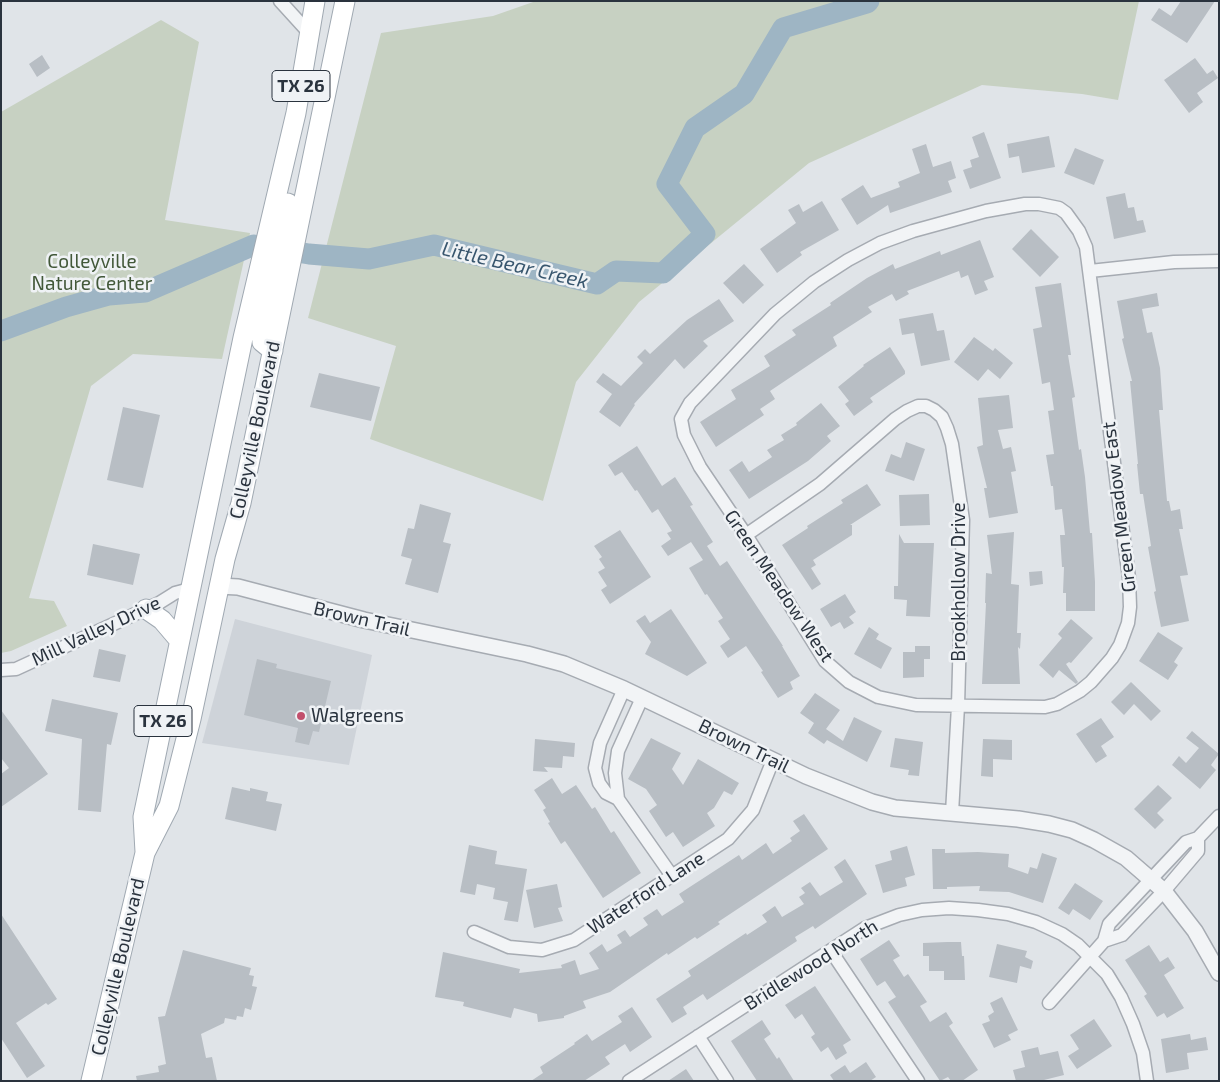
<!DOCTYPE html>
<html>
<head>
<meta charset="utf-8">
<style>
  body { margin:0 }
  #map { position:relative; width:1220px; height:1082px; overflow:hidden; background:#e0e4e8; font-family:"Exo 2",sans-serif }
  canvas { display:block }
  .frame { position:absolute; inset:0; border:2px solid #2a333e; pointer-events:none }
</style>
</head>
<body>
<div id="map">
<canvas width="1220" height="1082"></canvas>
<div class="frame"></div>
</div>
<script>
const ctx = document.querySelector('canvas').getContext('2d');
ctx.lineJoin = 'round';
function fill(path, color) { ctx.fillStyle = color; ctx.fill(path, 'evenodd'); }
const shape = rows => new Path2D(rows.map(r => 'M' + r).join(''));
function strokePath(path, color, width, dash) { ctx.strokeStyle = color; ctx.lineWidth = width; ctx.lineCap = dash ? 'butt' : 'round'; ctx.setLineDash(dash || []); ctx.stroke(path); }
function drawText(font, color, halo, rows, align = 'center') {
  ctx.font = font + ' "Exo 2",sans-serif'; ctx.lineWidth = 5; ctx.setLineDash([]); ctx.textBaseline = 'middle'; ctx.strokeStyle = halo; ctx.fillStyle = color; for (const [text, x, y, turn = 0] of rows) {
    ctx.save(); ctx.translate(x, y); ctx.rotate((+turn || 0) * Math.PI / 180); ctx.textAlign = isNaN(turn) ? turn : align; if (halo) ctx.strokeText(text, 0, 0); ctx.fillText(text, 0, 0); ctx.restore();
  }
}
const built = shape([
  [235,619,372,655,349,765,202,743]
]);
const green = shape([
  [536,1,1139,1,1118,100,1082,94,982,85,809,163,639,302,576,382,543,501,370,439,396,346,308,318,381,33,493,16],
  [161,20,199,42,165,220,250,233,222,359,133,354,91,386,29,598,54,601,67,626,11,651,1,653,1,112]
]);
const river = shape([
  [1,331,66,307,109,295,145,292,254,245,309,254,369,259,434,245,597,284,616,271,663,273,705,234,667,184,695,128,744,94,783,28,867,3,869,1]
]);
const building = shape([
  [1181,1,1215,1,1187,43,1151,20,1159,8,1171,16],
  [42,55,50,68,37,77,29,64],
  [1195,58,1207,74,1213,70,1218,78,1197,93,1203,102,1189,113,1164,80],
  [984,132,1001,178,970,189,963,170,972,167,970,160,979,157,972,137],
  [1049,136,1055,167,1022,173,1019,156,1009,158,1007,144],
  [926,144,933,167,951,161,956,178,948,181,952,192,890,213,888,205,857,225,841,199,863,185,871,198,900,187,898,182,920,173,912,149],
  [1075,148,1104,160,1094,185,1064,173],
  [1125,193,1128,208,1134,207,1137,221,1143,220,1146,232,1114,239,1106,197],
  [822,201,839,230,800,252,802,255,777,273,760,249,796,223,788,210,799,204,803,212],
  [1031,229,1059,257,1040,277,1012,249],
  [980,240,994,277,984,281,988,290,975,295,968,275,961,278,959,271,907,291,909,294,896,301,892,294,868,307,872,312,833,337,837,346,770,391,775,399,760,409,764,415,716,447,700,422,736,399,731,390,770,366,764,356,796,335,792,330,831,305,830,303,867,278,893,264,895,269,940,251,941,255],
  [744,264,764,285,743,304,723,283],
  [1061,283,1071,355,1068,355,1075,397,1072,398,1079,450,1081,449,1085,477,1090,533,1092,533,1095,582,1095,611,1066,611,1066,593,1063,593,1064,567,1062,567,1060,535,1065,535,1062,509,1055,510,1053,486,1051,486,1046,455,1054,454,1048,411,1054,410,1050,382,1042,384,1040,371,1033,329,1042,327,1035,287],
  [1157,293,1159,306,1142,309,1147,333,1152,332,1160,368,1163,410,1159,410,1167,501,1169,501,1171,511,1180,509,1183,529,1179,529,1188,575,1180,576,1189,621,1161,627,1154,592,1156,591,1148,547,1151,546,1143,494,1140,494,1137,464,1138,464,1130,381,1132,381,1122,339,1124,338,1117,301],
  [719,299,734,321,703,341,708,346,684,369,675,359,634,404,635,405,620,427,599,412,612,394,596,382,603,373,621,386,643,363,637,357,645,349,650,354,687,320],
  [933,313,937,331,944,330,950,360,921,366,914,333,902,335,899,319],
  [974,337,993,351,995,348,1013,363,1000,379,988,369,978,381,954,362],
  [890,347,905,371,905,374,870,398,873,402,854,416,845,404,849,401,838,387,864,366,863,365],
  [319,373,380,387,371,421,310,407],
  [1009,395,1013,428,998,430,1003,449,1011,447,1016,471,1011,472,1018,513,989,518,984,488,987,488,977,447,983,445,978,398],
  [821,403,840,426,827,436,831,441,808,461,749,499,729,470,742,461,749,472,772,457,767,450,784,440,781,435,797,425,796,423],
  [123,407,160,415,143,488,107,480],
  [906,442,925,449,914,481,885,471,891,454,901,458],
  [637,446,662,486,675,477,693,505,690,506,713,542,707,546,720,566,727,561,783,646,782,646,800,676,790,682,793,689,778,698,761,672,763,671,746,646,728,658,720,646,730,639,718,621,723,618,707,594,705,595,689,568,703,560,691,542,668,556,661,546,671,539,667,533,672,531,658,509,652,513,637,490,635,491,622,472,615,476,608,465],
  [867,484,881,505,850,525,852,525,852,535,813,560,816,565,811,568,821,584,812,590,782,545,808,528,807,526,843,503,841,500],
  [929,494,930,525,900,526,899,495],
  [420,504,451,513,443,542,451,544,438,593,405,584,412,559,401,556,408,528,414,529],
  [620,530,651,577,610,604,601,590,607,586,598,572,605,568,599,559,602,557,594,546],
  [1014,532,1011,584,1019,585,1017,633,1021,633,1020,649,1018,647,1020,684,982,684,986,603,985,603,986,573,992,574,987,535],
  [899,534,904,543,934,543,930,617,906,616,907,600,894,599,894,586,898,586],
  [93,544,140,554,133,585,87,575],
  [1042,571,1043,584,1030,586,1029,572],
  [845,594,856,612,849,617,854,623,844,629,840,622,831,627,820,609],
  [671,609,707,663,687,676,645,654,651,642,636,621,645,615,650,623],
  [1071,619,1093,638,1071,663,1069,662,1066,664,1078,682,1076,684,1059,670,1053,678,1039,665,1062,638,1058,634],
  [869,627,879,634,876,639,892,648,881,669,854,654],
  [1158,632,1183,648,1174,662,1178,665,1168,680,1139,661],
  [915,646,930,646,930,659,924,659,924,677,903,678,903,652,915,652],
  [99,649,126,655,120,682,93,677],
  [257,659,277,664,276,668,331,681,319,732,313,731,309,745,295,742,298,728,244,715],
  [1131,682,1161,711,1151,721,1134,704,1124,715,1111,702],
  [815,693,840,710,826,729,843,741,854,717,882,731,867,762,827,740,824,744,808,733,814,723,800,713],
  [52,699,118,713,111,745,107,744,101,812,78,810,82,739,45,731],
  [1,710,48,774,1,807,1,774,9,768,1,758],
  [1101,718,1114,737,1101,746,1107,756,1096,763,1076,734],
  [1192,731,1219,754,1211,765,1216,770,1200,789,1172,765,1179,756,1186,763,1199,748,1186,738],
  [651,738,681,753,672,769,683,785,698,759,739,783,732,795,724,791,714,808,707,813,715,826,683,847,673,832,666,837,649,811,657,805,646,789,628,779],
  [895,738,923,742,919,776,908,775,909,770,890,767],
  [535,739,575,743,574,757,563,756,562,768,544,767,548,772,533,771],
  [983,739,1012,740,1012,760,993,759,993,777,981,776],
  [552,778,562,794,576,785,592,809,595,807,611,833,614,831,641,873,603,898,565,841,561,844,548,823,550,822,543,810,546,808,534,790],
  [1158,785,1172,798,1157,813,1164,820,1155,829,1134,809],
  [232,787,250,791,250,788,268,792,266,801,282,804,276,831,225,819],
  [804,814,828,849,718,922,720,924,697,939,695,937,668,955,667,953,610,992,583,1001,586,1008,564,1016,564,1018,538,1022,537,1014,514,1008,511,1018,463,1006,464,1002,435,997,443,952,520,969,519,973,562,968,561,965,575,960,580,975,599,969,589,953,602,944,607,952,622,943,617,935,625,930,630,937,648,925,643,918,657,909,662,916,684,902,679,894,739,855,742,860,766,843,773,854,792,841,790,838,800,831,793,821],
  [469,845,497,851,495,864,527,869,518,922,504,920,508,902,493,899,495,888,477,884,475,895,460,892],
  [907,846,915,875,905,878,907,886,883,893,875,865,892,860,890,851],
  [932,849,945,849,945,853,978,852,1009,854,1008,867,1028,874,1030,867,1037,869,1042,853,1057,858,1043,903,1009,892,979,891,980,886,947,887,947,889,933,889],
  [845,859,867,894,815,929,813,926,795,937,797,941,707,1000,703,994,683,1007,687,1014,672,1023,656,999,691,976,688,971,746,933,747,935,767,922,762,915,775,906,782,917,804,904,799,897,805,893,801,888,810,882,820,896,843,882,834,867],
  [1075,883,1103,901,1090,920,1073,909,1069,915,1058,908],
  [557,884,562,907,558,908,563,921,534,928,526,890],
  [1,914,57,999,48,1005,46,1003,16,1023,45,1066,27,1078,1,1038],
  [889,940,900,956,893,960,904,977,908,974,927,1002,920,1006,930,1022,946,1012,953,1023,949,1026,978,1070,962,1081,951,1081,948,1077,940,1081,888,1002,896,997,885,981,877,986,860,959],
  [947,942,961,942,962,956,964,956,965,980,944,980,944,971,929,971,929,956,923,956,923,943],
  [997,944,1027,951,1025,957,1033,961,1031,969,1020,966,1017,983,989,977],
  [1149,945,1160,962,1168,957,1175,968,1164,975,1184,1008,1167,1018,1164,1013,1157,1017,1144,996,1147,994,1125,960],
  [183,950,251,968,249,975,254,976,252,986,257,987,251,1010,245,1008,243,1017,237,1016,236,1020,225,1018,224,1023,201,1034,206,1058,212,1057,217,1081,137,1081,136,1076,159,1072,158,1066,166,1064,158,1017,165,1016],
  [815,986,851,1040,843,1045,847,1053,836,1060,828,1047,821,1052,811,1037,815,1034,802,1014,795,1019,785,1005],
  [1002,997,1018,1030,1008,1035,1011,1040,994,1048,982,1024,990,1021,988,1016,994,1012,990,1003],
  [632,1007,652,1037,630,1052,625,1044,605,1057,610,1064,584,1081,531,1081,543,1073,540,1067,575,1044,574,1043,587,1034,592,1041,622,1022,618,1016],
  [1094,1019,1112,1046,1077,1069,1068,1056,1079,1049,1070,1035],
  [762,1020,771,1034,764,1039,777,1059,779,1057,794,1081,757,1081,731,1041],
  [1190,1034,1191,1040,1206,1037,1208,1050,1187,1053,1189,1069,1166,1073,1161,1039],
  [1038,1047,1040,1055,1058,1051,1064,1075,1040,1081,1016,1081,1013,1070,1025,1067,1021,1051],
  [866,1062,876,1077,870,1081,834,1081,830,1075,845,1065,850,1073],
  [686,1069,694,1081,668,1081]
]);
const minor = shape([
  [280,1,310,34],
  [1025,204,1039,204,1059,208,1066,213,1079,231,1086,247,1129,578,1130,607,1128,623,1120,645,1112,658,1091,682,1080,691,1057,704,1045,707,916,705,878,697,849,682,825,661,746,535,700,467,684,435,681,419,690,403,775,314,814,282,848,260,880,243,913,231,986,211,1025,204],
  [1090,271,1174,262,1219,261],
  [746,535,820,484,895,419,907,411,918,406,926,406,934,410,942,417,947,428,952,444,963,520,958,706,952,813],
  [1,670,16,669,159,603,175,593,190,589],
  [624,689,600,743,595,768,599,783,606,793,618,799,672,876],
  [618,799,615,773,618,751,642,698],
  [474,932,509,947,542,950,574,940,728,839,753,810,773,760],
  [1104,941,1122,935,1164,891,1198,851,1198,838],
  [831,951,918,1081],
  [1049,1003,1104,941,1109,924,1186,842,1198,838,1219,816],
  [698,1036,727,1081],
  [629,1081,865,928,899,915,922,910,949,908,978,910,1008,914,1036,922,1062,934,1078,945,1107,974,1121,997,1133,1024,1143,1053,1147,1081]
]);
const tertiary = shape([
  [219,586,238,587,364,620,527,654,564,664,624,689,806,776,872,802,895,808,1018,819,1049,824,1072,830,1094,840,1126,858,1164,891,1195,931,1219,973]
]);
const primary = shape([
  [273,351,262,342,261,323,271,285,288,203],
  [146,609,162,620,179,640],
  [145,852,143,817,243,338,296,113,315,1],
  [91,1081,145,853,169,806,191,719,225,559,241,503,345,1]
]);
const markers = [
  [301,716,5,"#c2506d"]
];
const shields = [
  [301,86,58],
  [163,721,58]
];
const shieldNames = [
  ["TX 26",301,86],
  ["TX 26",163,721]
];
const parkNames = [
  ["Colleyville",92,262],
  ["Nature Center",92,284]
];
const streetNames = [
  ["Colleyville Boulevard",255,430,-78],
  ["Green Meadow East",1119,507,-97],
  ["Brookhollow Drive",959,582,-90],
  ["Green Meadow West",779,586,56],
  ["Brown Trail",362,619,13],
  ["Mill Valley Drive",96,631,-25],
  ["Brown Trail",744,746,26],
  ["Waterford Lane",646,893,-33],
  ["Bridlewood North",811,965,-32],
  ["Colleyville Boulevard",118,967,-77]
];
const poiNames = [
  ["Walgreens",311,716]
];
const waterNames = [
  ["Little Bear Creek",515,265,13]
];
fill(built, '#ced3d9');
fill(green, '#c7d1c2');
strokePath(river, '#9eb5c4', 21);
fill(building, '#b8bec4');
strokePath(minor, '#a6abb2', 15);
strokePath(tertiary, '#a6abb2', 18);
strokePath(primary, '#a0a9b2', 21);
strokePath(minor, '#f2f4f6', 12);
strokePath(tertiary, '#f2f4f6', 15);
strokePath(primary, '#fff', 19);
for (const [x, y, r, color] of markers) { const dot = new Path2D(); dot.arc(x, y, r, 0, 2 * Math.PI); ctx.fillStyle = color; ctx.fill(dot); strokePath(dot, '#eff2f5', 2); }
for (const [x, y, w] of shields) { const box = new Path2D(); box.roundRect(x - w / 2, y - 15.5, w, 31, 4); ctx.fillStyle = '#eff2f5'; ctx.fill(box); strokePath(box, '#2a333e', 1); }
drawText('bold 18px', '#2a333e', null, shieldNames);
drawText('19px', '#425839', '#eff2f5', parkNames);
drawText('19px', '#2a333e', '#eff2f5', streetNames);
drawText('19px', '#2a333e', '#eff2f5', poiNames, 'left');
drawText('italic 20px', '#38566e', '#eff2f5', waterNames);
</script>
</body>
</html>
